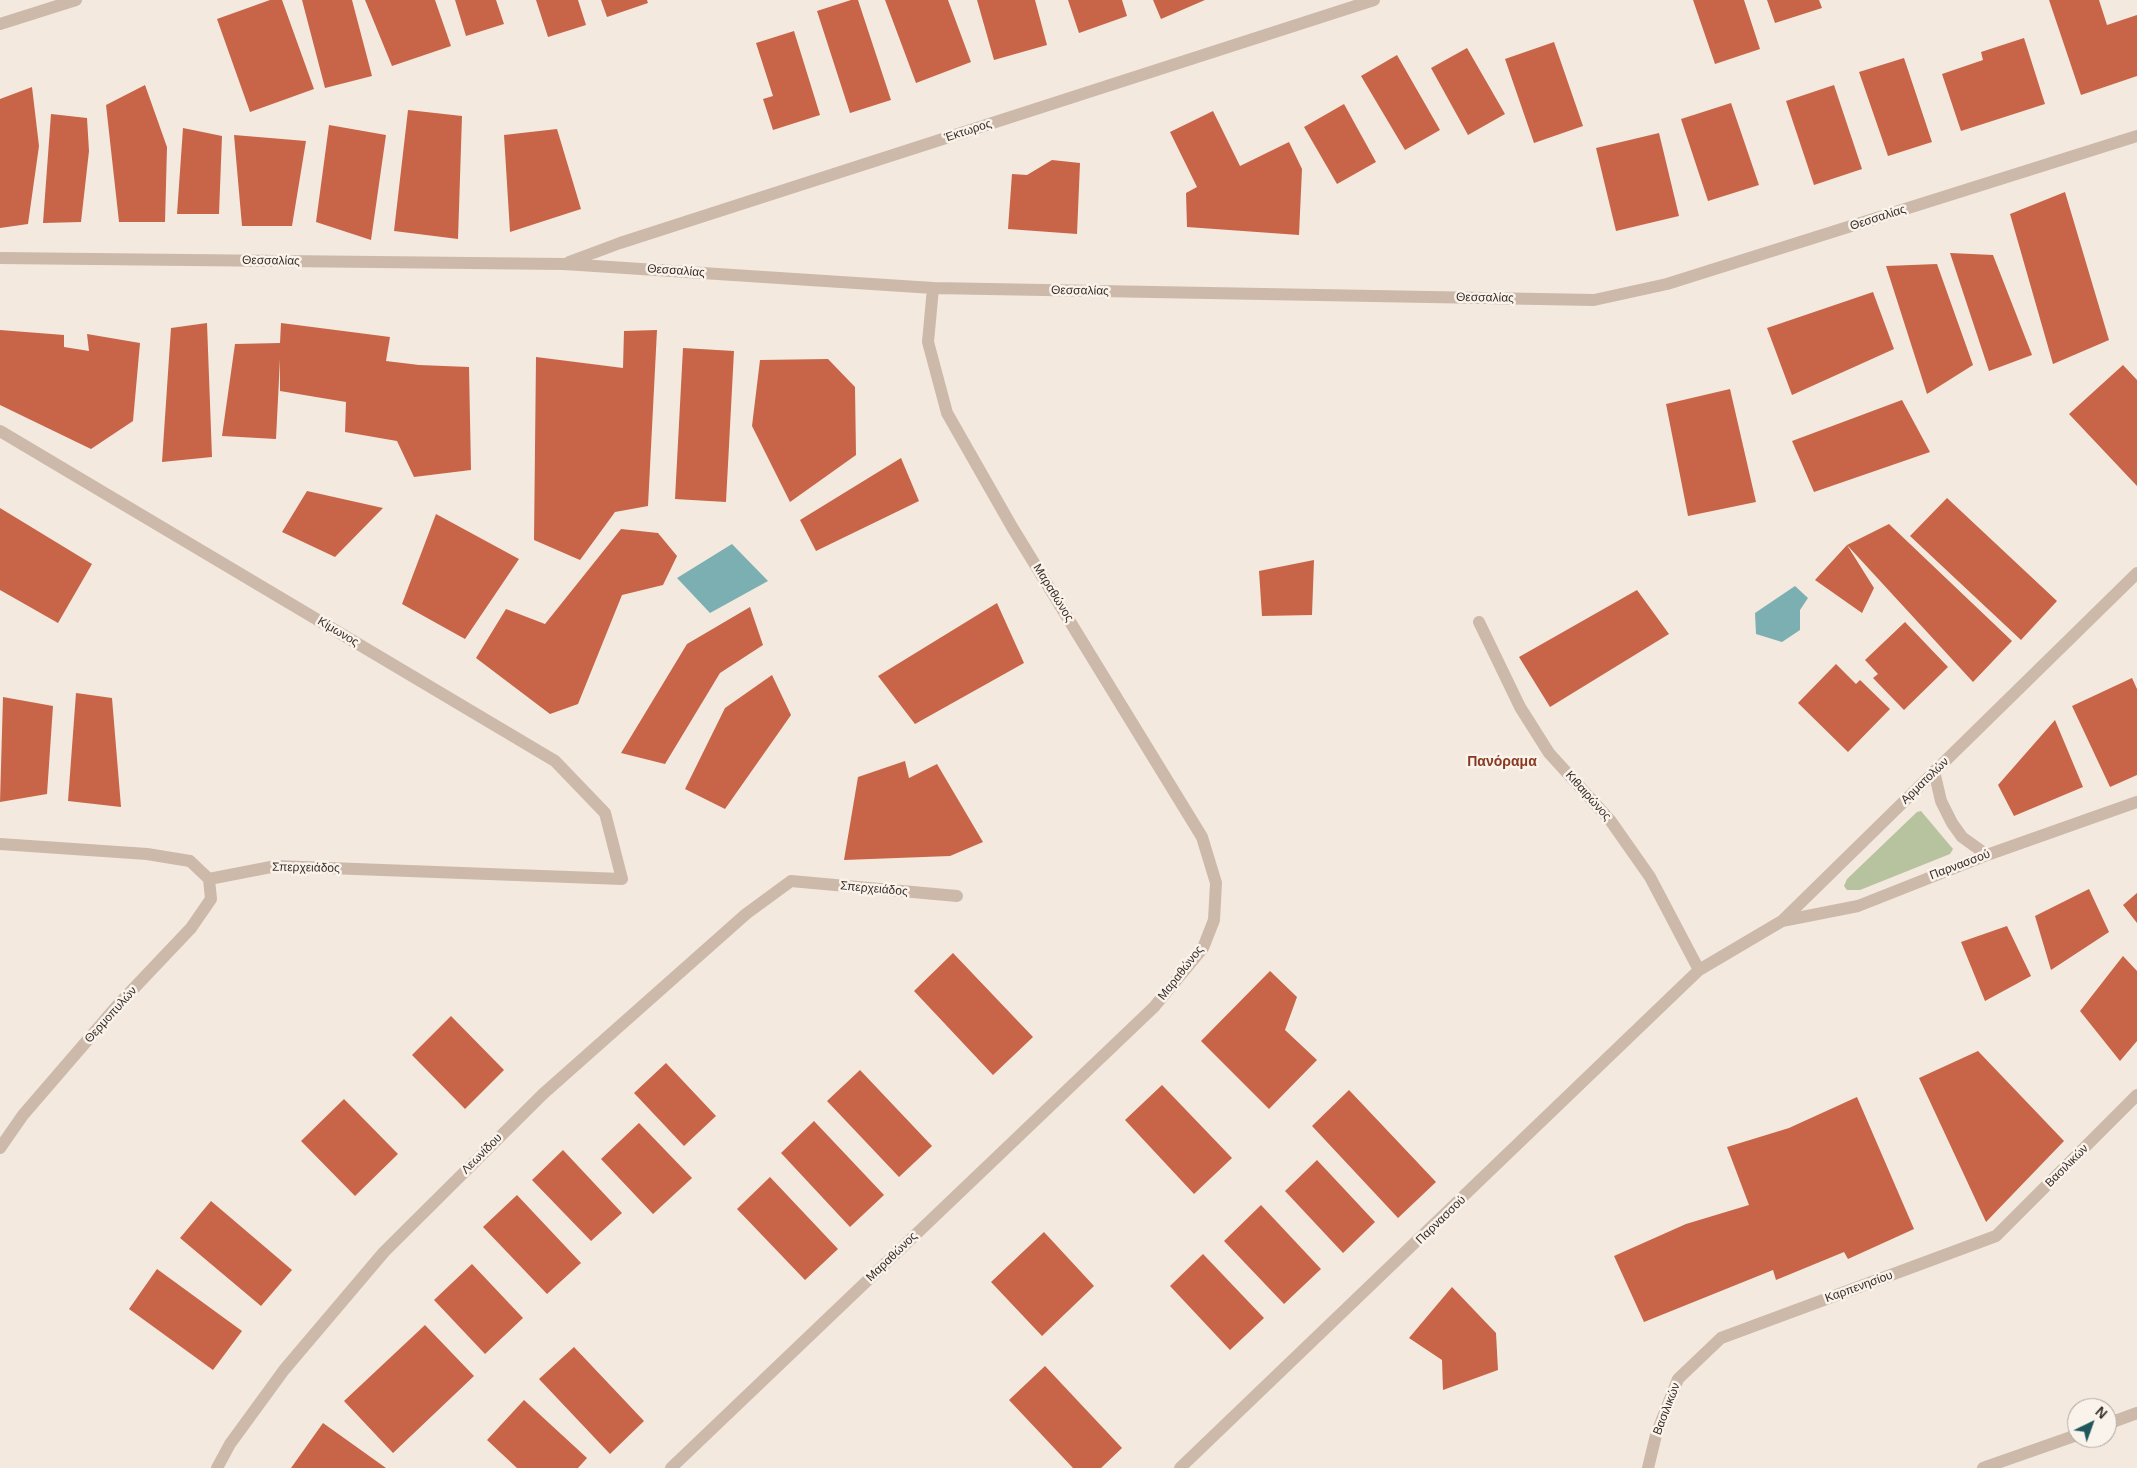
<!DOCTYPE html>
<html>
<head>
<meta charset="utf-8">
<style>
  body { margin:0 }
  #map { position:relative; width:2137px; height:1468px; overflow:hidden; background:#f3e9de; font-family:Arial,sans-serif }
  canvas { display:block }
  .north { position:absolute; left:2067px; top:1398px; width:50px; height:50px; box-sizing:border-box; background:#faf3eb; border:1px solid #ada49d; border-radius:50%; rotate:42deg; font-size:14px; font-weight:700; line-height:20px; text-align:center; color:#392e29 }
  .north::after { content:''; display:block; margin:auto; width:18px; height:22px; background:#1e585c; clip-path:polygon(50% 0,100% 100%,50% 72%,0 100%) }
</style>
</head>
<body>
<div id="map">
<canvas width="2137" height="1468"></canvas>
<div class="north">N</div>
</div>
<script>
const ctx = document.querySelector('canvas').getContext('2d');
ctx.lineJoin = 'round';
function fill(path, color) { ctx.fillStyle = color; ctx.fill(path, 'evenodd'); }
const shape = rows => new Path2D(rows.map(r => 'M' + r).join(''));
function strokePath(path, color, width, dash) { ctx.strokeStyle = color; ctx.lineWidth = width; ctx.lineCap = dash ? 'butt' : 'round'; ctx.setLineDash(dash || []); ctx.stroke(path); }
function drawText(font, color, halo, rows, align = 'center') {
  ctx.font = font + ' Arial,sans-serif'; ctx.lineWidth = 5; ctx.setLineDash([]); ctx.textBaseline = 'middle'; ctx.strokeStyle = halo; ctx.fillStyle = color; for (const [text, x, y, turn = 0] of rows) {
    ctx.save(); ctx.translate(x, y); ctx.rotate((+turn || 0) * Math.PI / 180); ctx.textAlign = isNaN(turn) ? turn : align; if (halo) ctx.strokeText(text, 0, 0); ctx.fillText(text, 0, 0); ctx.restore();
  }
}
const green = shape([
  [1921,811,1953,849,1950,854,1860,890,1847,890,1844,886,1847,879,1917,812]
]);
const water = shape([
  [732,544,768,581,710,613,677,578],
  [1795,586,1808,598,1800,610,1800,630,1782,642,1756,634,1755,613]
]);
const building = shape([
  [270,0,282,0,314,89,250,112,217,19],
  [302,0,352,0,372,76,325,88],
  [365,0,435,0,451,46,392,66],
  [455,0,496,0,504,24,466,36],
  [536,0,578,0,586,25,548,37],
  [601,0,647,0,648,3,607,17],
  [851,0,858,0,891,100,850,113,817,11],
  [885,0,948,0,971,62,916,83],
  [977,0,1035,0,1047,45,994,60],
  [1068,0,1122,0,1127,16,1079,33],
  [1153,0,1205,0,1161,19],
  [1693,0,1744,0,1760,49,1715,64],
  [1767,0,1819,0,1822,8,1775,23],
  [2049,0,2099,0,2107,25,2137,15,2137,76,2081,95],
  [794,31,820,115,773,130,763,99,773,96,756,43],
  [2024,38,2045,104,1961,131,1942,74,1983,60,1981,52],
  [1554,42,1583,126,1534,143,1505,59],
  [1467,48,1505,114,1468,135,1431,68],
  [1397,55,1440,130,1405,150,1361,76],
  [1904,58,1932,142,1888,156,1859,72],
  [145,85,167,147,165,222,119,222,106,105],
  [1834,85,1862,169,1814,185,1786,101],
  [32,87,39,146,28,224,0,228,0,99],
  [1731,103,1759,185,1708,201,1681,119],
  [1344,104,1376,162,1337,184,1304,127],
  [408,110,462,116,458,239,394,231],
  [1213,111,1240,166,1289,142,1302,169,1299,235,1187,227,1186,193,1197,187,1170,132],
  [51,114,87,118,89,151,81,222,43,223],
  [329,125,386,135,371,240,316,222],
  [183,128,222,136,219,214,177,214],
  [557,129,581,209,510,232,504,135],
  [1659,133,1679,216,1616,231,1596,148],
  [234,135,306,141,292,226,242,226],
  [1052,160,1080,163,1077,234,1008,229,1012,174,1027,175],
  [2065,192,2109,340,2053,364,2010,214],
  [1950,253,1993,255,2032,355,1989,371],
  [1937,264,1973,365,1927,394,1886,266],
  [1873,292,1894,349,1792,395,1767,328],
  [207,323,212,457,162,462,171,328],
  [281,323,390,337,386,361,419,365,469,367,471,470,414,477,397,441,345,432,346,402,280,391,280,359,276,439,222,436,235,344,280,343],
  [0,330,64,335,64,347,89,351,87,334,140,343,133,421,91,449,0,405],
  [657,330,648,506,615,512,580,560,534,540,536,357,623,368,624,331],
  [683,348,734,351,726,502,675,499],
  [828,359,855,387,856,455,790,502,752,426,760,360],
  [2123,365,2137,380,2137,486,2069,414],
  [1730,389,1756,502,1688,516,1666,404],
  [1902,400,1930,452,1814,492,1792,441],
  [901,458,919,501,816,551,800,520],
  [307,491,383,508,335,557,282,532],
  [1947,498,2057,601,2021,640,1910,536],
  [0,508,92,564,58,623,0,590],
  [436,514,519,559,465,639,402,604],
  [1889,524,2012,641,1973,682,1847,545,1874,588,1862,613,1815,580,1847,545],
  [621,529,658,533,677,556,663,585,622,595,578,704,550,714,476,658,506,609,545,624],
  [1314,560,1312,615,1262,616,1259,571],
  [1637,590,1669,634,1550,707,1519,657],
  [997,603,1024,663,915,724,878,676],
  [750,607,763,645,720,673,665,764,621,753,687,644],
  [1905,622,1948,667,1904,710,1873,678,1878,674,1865,660],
  [1836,664,1856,684,1860,680,1890,709,1848,752,1798,703],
  [772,675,791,715,725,809,685,789,725,708],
  [2132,678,2137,689,2137,775,2110,787,2072,706],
  [76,693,112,698,121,807,68,801],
  [3,697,53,706,47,794,0,802],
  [2055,720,2083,787,2014,816,1998,785],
  [905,761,909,778,937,764,983,842,950,856,844,860,858,777],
  [2089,889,2109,932,2051,970,2035,916],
  [2137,893,2137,923,2123,905],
  [2007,926,2031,976,1985,1001,1961,942],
  [953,953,1033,1037,993,1075,914,991],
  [2123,956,2137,971,2137,1041,2120,1061,2080,1011],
  [1270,971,1297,997,1285,1030,1317,1060,1269,1109,1201,1041],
  [451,1016,504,1070,465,1109,412,1055],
  [1978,1051,2064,1141,1986,1222,1919,1078],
  [666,1063,716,1116,684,1146,634,1093],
  [860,1070,932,1146,899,1177,827,1101],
  [1162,1085,1232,1158,1194,1194,1125,1120],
  [1349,1090,1436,1182,1398,1218,1312,1126],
  [1857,1097,1914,1229,1848,1259,1844,1252,1776,1280,1773,1270,1644,1322,1614,1256,1686,1224,1749,1205,1727,1147,1789,1128],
  [344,1099,398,1154,355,1196,301,1141],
  [814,1121,884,1195,850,1227,781,1153],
  [639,1123,692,1178,653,1214,601,1159],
  [563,1150,622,1213,591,1241,532,1180],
  [1317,1160,1375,1222,1343,1253,1285,1191],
  [770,1177,838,1249,805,1280,737,1209],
  [517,1195,581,1263,547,1294,483,1227],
  [211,1201,292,1270,261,1306,180,1238],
  [1261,1205,1321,1269,1284,1304,1224,1241],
  [1044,1232,1094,1286,1042,1336,991,1282],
  [1203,1254,1264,1318,1230,1350,1170,1286],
  [472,1264,523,1318,485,1354,434,1300],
  [157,1269,242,1331,213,1370,129,1309],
  [1452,1287,1496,1333,1498,1370,1443,1390,1442,1360,1409,1338],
  [425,1325,474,1376,393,1453,344,1401],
  [574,1347,644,1421,610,1454,539,1379],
  [1045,1366,1122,1448,1101,1468,1073,1468,1009,1400],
  [524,1400,587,1458,578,1468,517,1468,487,1440],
  [323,1423,386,1468,291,1468]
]);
const minor = shape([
  [0,24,76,0],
  [0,258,564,264,933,288,1594,300,1667,284,2137,136],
  [569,262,620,243,1374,0],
  [0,431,555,761,605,813,622,879,276,866,209,879,190,861,147,854,0,844],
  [1479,622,1520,707,1549,753,1610,820,1650,877,1699,970],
  [1934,771,1941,801,1952,823,1962,837,1987,855],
  [1782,921,1858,906,1987,855,2137,802],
  [0,1148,23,1115,117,1006,191,928,211,899,209,879],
  [2107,1424,2137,1413],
  [217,1468,230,1444,284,1370,384,1252,543,1094,746,914,791,881,957,896],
  [671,1468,1154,1007,1203,948,1214,920,1216,883,1202,837,1012,527,947,413,928,342,933,288],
  [1180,1468,1699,970,1782,921,2137,573],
  [1648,1468,1656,1435,1678,1379,1721,1338,1996,1236,2137,1095],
  [1983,1468,2077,1435]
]);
const streetNames = [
  ["Έκτωρος",968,131,-18],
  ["Θεσσαλίας",1878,218,-18],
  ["Θεσσαλίας",271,261,1],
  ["Θεσσαλίας",676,271,4],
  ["Θεσσαλίας",1080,291,1],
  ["Θεσσαλίας",1485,298,1],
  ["Μαραθώνος",1053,593,58],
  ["Κίμωνος",338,632,31],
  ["Αρματολών",1925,781,-44],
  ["Κιθαιρώνος",1588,796,48],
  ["Παρνασσού",1960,865,-21],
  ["Σπερχειάδος",306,868,1],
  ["Σπερχειάδος",874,889,5],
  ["Μαραθώνος",1181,973,-52],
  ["Θερμοπυλών",111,1015,-48],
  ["Λεωνίδου",482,1154,-45],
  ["Βασιλικών",2067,1166,-45],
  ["Παρνασσού",1441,1220,-44],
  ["Μαραθώνος",892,1257,-44],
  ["Καρπενησίου",1859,1287,-20],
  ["Βασιλικών",1667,1409,-69]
];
const neighbourhoodNames = [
  ["Πανόραμα",1502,762]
];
fill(green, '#b7c39e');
fill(water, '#7cafb1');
fill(building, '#c86548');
strokePath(minor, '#ccb9aa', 12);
drawText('12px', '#392e29', '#faf3eb', streetNames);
drawText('bold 14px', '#8a3921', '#faf3eb', neighbourhoodNames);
</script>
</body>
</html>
